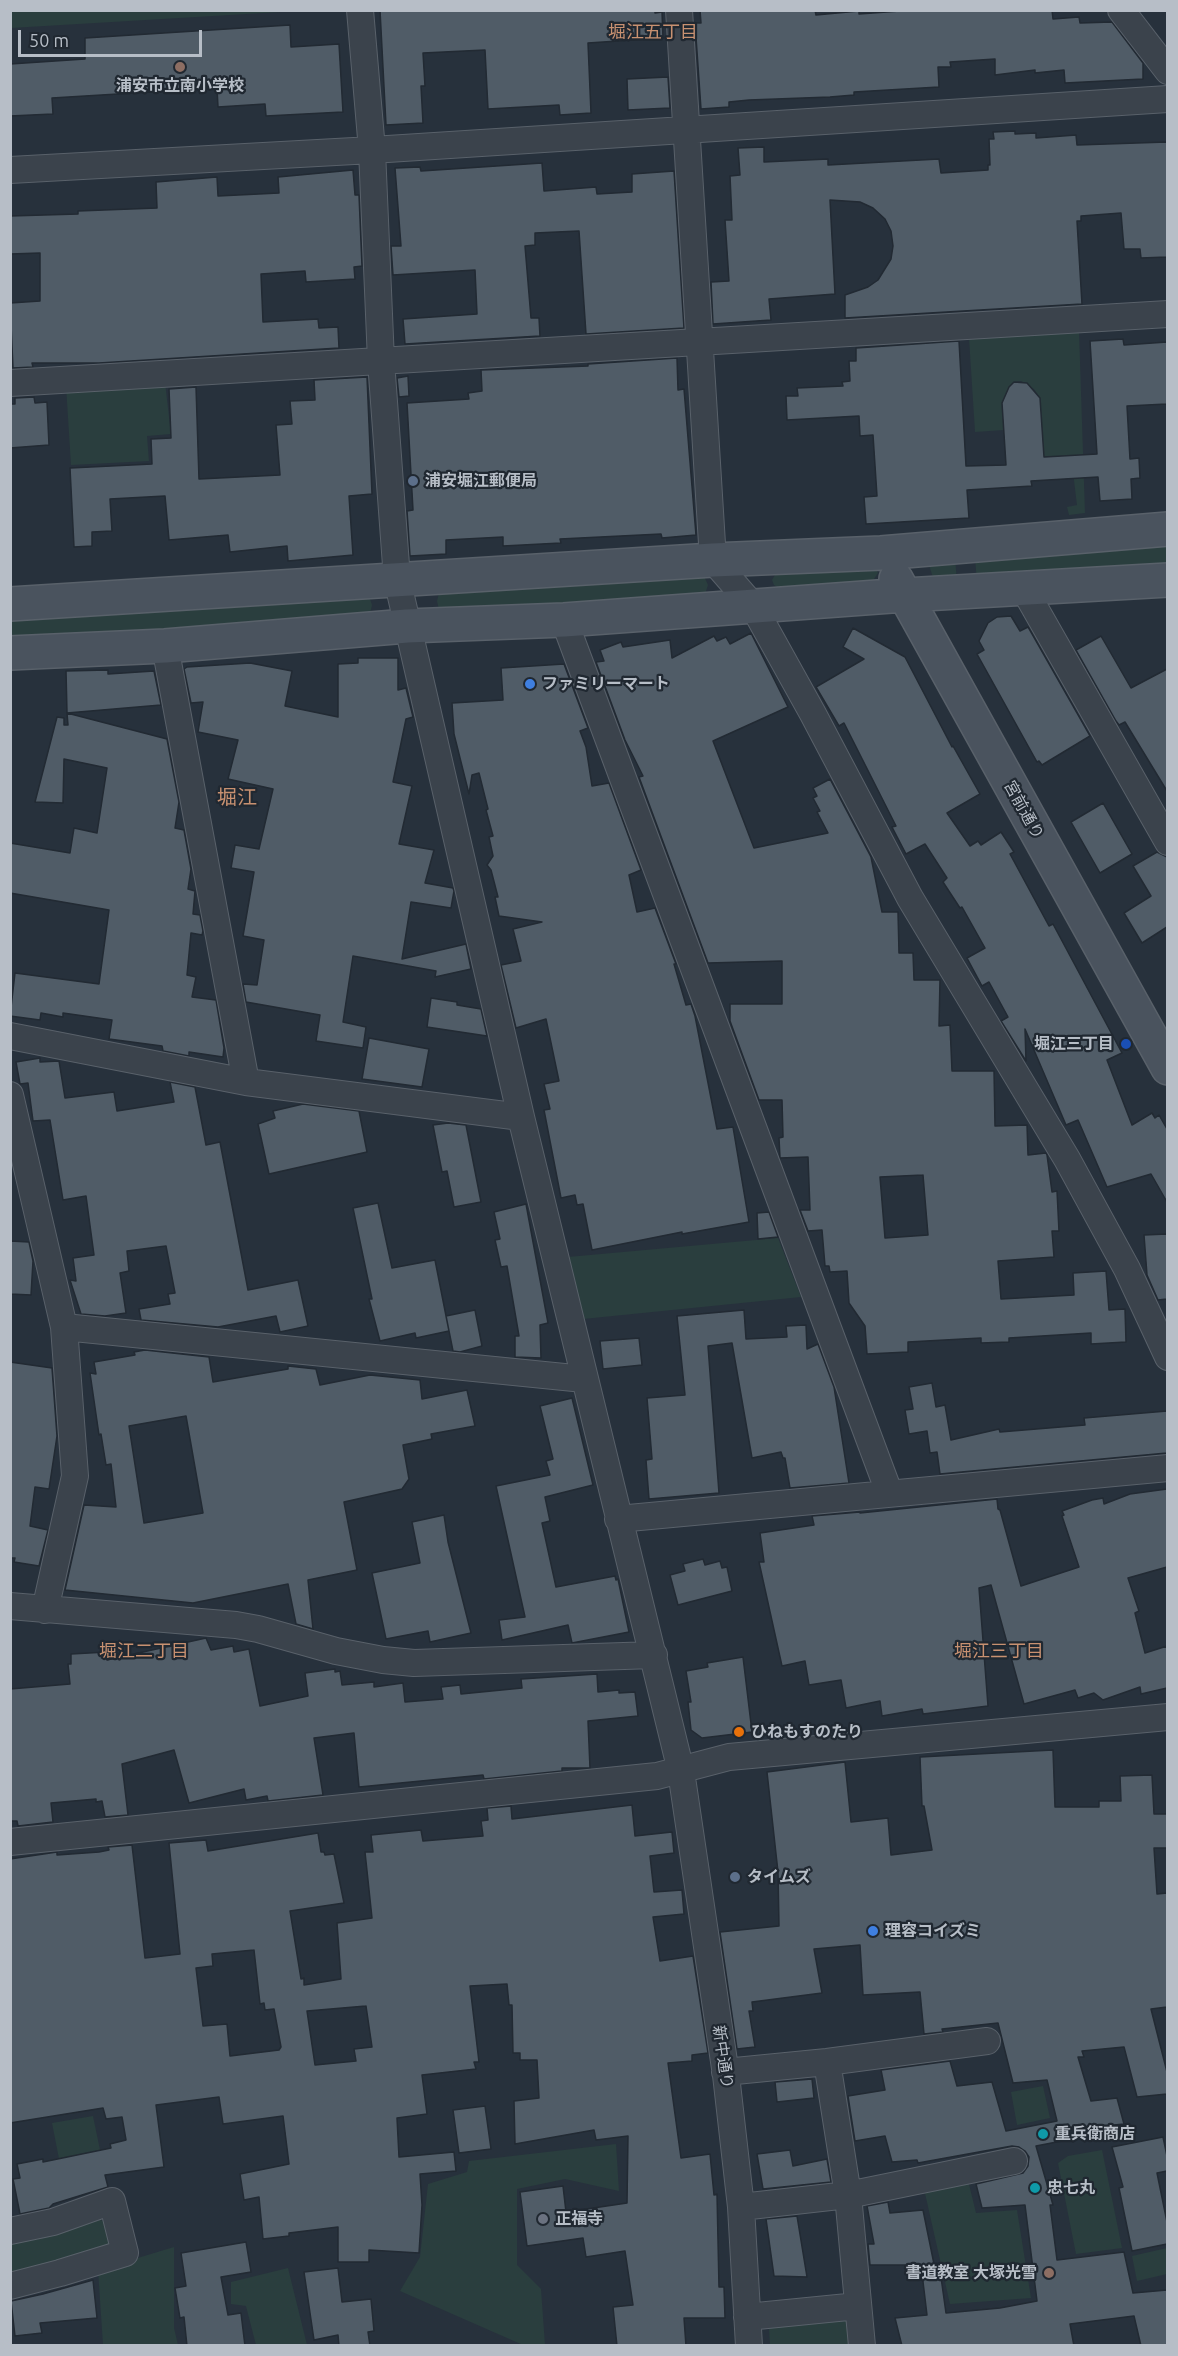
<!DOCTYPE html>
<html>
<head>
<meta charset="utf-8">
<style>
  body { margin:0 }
  #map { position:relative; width:1178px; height:2356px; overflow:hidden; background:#27313c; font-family:Ubuntu,sans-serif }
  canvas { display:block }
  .frame { position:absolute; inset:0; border:12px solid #b7bec7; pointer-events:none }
  .scale { position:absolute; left:18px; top:30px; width:184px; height:27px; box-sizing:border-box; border:3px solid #b7bec7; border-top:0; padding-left:8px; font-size:18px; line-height:21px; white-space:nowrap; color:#b7bec7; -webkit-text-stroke:4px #202831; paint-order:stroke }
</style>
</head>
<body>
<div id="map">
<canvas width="1178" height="2356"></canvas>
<div class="frame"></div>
<div class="scale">50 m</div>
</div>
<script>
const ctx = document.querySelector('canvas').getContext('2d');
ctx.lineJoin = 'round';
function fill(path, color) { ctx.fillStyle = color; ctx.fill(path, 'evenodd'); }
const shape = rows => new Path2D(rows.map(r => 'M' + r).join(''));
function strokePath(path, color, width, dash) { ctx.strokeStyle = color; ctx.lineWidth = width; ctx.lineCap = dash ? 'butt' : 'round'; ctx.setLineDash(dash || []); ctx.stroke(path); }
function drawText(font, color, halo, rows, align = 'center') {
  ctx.font = font + ' Ubuntu,"Noto Sans JP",sans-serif'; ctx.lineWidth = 4.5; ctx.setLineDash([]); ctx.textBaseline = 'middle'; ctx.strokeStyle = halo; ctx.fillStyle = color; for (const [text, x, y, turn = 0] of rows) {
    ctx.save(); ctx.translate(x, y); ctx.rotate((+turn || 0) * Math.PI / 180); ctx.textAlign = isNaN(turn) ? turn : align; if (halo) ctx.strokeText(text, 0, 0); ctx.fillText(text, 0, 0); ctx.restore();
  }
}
const green = shape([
  [11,10,297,10,297,11,11,28],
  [1079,331,1085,513,1069,515,1067,507,1077,505,1071,456,1043,457,1040,398,1034,389,1021,381,1014,382,1009,387,1002,403,1004,430,975,432,969,338],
  [165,382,171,434,147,436,149,461,71,465,66,386],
  [1167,541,1167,568,977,582,975,558],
  [955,558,957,581,934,581,929,565],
  [876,569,878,573,872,582,779,588,774,585,772,580,775,575,780,573],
  [704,576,708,585,705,594,697,599,439,610,437,601,439,593],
  [369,596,372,605,370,614,360,619,11,639,11,614],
  [778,1238,801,1297,583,1319,568,1257],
  [1043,2086,1050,2118,1017,2125,1011,2092],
  [93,2116,100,2150,80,2154,60,2164,52,2123],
  [616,2144,619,2191,565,2179,517,2189,517,2265,541,2289,545,2345,523,2345,400,2291,420,2257,428,2184,467,2172,469,2161],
  [1102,2150,1122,2248,1076,2254,1058,2163,1068,2156],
  [968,2180,976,2213,1017,2210,1031,2298,950,2304,924,2189],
  [98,2219,110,2224,115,2242,109,2250,11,2278,10,2239],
  [174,2247,174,2328,178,2345,103,2345,98,2270],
  [1167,2248,1167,2274,1137,2281,1132,2256],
  [288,2268,307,2345,256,2345,246,2306,231,2304,231,2282],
  [843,2315,853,2325,855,2345,770,2345,769,2329,779,2320]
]);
const building = shape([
  [380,10,655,10,655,13,662,12,663,38,588,43,591,113,560,115,559,105,488,109,485,50,423,53,425,86,421,86,423,123,386,125,380,10],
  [700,10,815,10,816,15,859,11,859,14,914,10,1052,10,1053,19,1079,17,1080,23,1112,22,1143,63,1143,79,1065,83,1064,70,1035,73,1035,70,995,75,995,59,950,62,951,67,938,67,939,87,854,92,854,95,830,97,749,100,729,102,729,107,701,109,695,23,701,23,700,10],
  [290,25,291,47,339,44,343,112,266,116,265,104,218,107,217,88,52,98,53,114,10,116,10,64,85,59,85,38,290,25],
  [668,77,670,108,628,110,627,79,668,77],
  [1015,131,1015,134,1036,133,1036,138,1076,135,1077,145,1167,142,1167,257,1141,258,1140,249,1124,249,1121,213,1081,216,1081,221,1077,221,1082,304,845,318,845,295,868,287,878,280,891,259,893,246,891,231,885,219,873,208,860,202,830,200,835,294,769,299,771,320,713,324,711,282,729,281,725,220,732,220,730,176,740,175,738,148,764,147,764,162,828,159,828,165,939,159,941,173,988,170,988,165,990,165,989,139,994,139,993,132,1015,131],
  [542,163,544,191,596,187,597,194,632,192,632,174,674,171,684,328,586,334,579,231,535,233,535,245,525,246,531,318,539,318,540,336,405,344,403,319,477,314,475,270,393,275,391,246,401,246,395,168,420,167,421,171,542,163],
  [353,170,355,195,359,195,362,266,354,267,355,279,306,282,305,271,261,274,263,322,318,319,319,328,338,327,339,348,99,363,32,363,33,367,13,368,10,303,40,301,40,253,10,254,10,216,78,214,78,211,157,208,156,182,217,177,218,196,279,193,278,177,353,170],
  [1123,339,1124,345,1167,342,1167,404,1127,406,1130,459,1139,458,1140,478,1131,479,1132,499,1100,501,1098,477,1031,481,1032,486,967,490,969,518,866,524,864,497,877,496,873,435,860,436,859,416,787,420,786,396,798,396,797,388,843,386,842,382,850,381,849,361,856,361,856,348,959,341,966,466,1006,465,1002,403,1009,387,1014,382,1027,383,1040,398,1044,457,1097,454,1090,341,1123,339],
  [677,358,678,390,684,389,696,535,662,538,661,534,560,539,561,543,503,546,503,537,446,540,446,554,410,556,407,511,413,510,407,403,469,399,468,393,482,391,481,370,588,366,588,364,677,358],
  [408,376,409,396,399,397,397,378,408,376],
  [367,377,372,494,349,496,353,555,288,561,287,546,230,552,228,535,169,540,165,496,110,499,112,531,92,532,92,546,74,547,70,468,152,464,151,439,171,438,169,389,196,387,199,479,280,475,276,425,292,424,290,401,315,400,314,380,367,377],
  [34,397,35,403,47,402,49,445,10,448,10,404,15,404,15,398,34,397],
  [1011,616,1020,631,1028,627,1090,736,1042,765,1039,761,1037,762,977,654,984,650,979,641,988,623,997,617,1011,616],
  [853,628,905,657,952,747,953,746,980,794,947,813,970,846,978,841,981,845,1001,832,1014,852,1010,854,1049,926,1053,924,1122,1053,1107,1060,1132,1125,1152,1113,1155,1118,1159,1115,1167,1129,1167,1202,1151,1174,1107,1187,1078,1120,1066,1125,1025,1029,1026,1061,1001,1021,1008,1017,989,982,982,986,967,958,985,948,962,907,960,908,943,882,947,878,925,844,906,854,892,827,896,826,844,723,839,726,816,687,864,659,843,647,853,628],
  [751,633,788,707,713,741,754,848,828,833,817,812,820,811,813,798,817,796,813,788,830,779,871,857,882,912,898,912,899,953,913,953,914,980,940,980,939,1026,950,1025,952,1071,994,1071,995,1126,1027,1125,1028,1155,1046,1153,1047,1155,1052,1192,1057,1191,1059,1231,1052,1231,1054,1257,998,1261,1001,1299,1074,1295,1073,1273,1106,1271,1109,1310,1125,1309,1126,1342,1091,1344,1091,1333,1009,1338,1009,1342,981,1343,981,1338,908,1342,908,1352,867,1354,865,1326,849,1303,847,1271,830,1272,829,1266,825,1266,822,1230,808,1231,800,1210,810,1210,808,1157,780,1158,779,1138,783,1137,782,1100,759,1100,730,1021,730,1004,782,1004,782,961,708,963,639,777,643,776,625,740,596,662,604,661,600,650,621,642,623,647,670,640,672,658,714,636,717,641,726,637,730,644,751,633],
  [923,1175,928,1235,885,1238,880,1177,923,1175],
  [1101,636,1131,688,1167,669,1167,791,1125,722,1119,725,1116,721,1076,650,1101,636],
  [358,658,398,658,398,690,406,688,413,717,406,719,393,782,412,786,399,844,434,850,425,883,453,888,454,891,451,908,411,902,402,959,466,944,471,969,435,977,436,971,353,956,343,1022,366,1027,363,1048,316,1041,320,1015,246,1002,243,984,257,985,264,940,243,936,254,872,231,868,235,845,259,849,273,789,228,779,238,740,198,732,203,702,191,703,184,669,187,667,250,663,292,671,285,706,338,717,338,664,358,663,358,658],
  [564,664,588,728,580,731,586,747,592,786,609,783,641,870,629,875,637,912,655,908,676,964,674,964,686,1005,691,1004,695,1016,717,1129,733,1127,749,1222,682,1234,682,1232,592,1250,583,1204,577,1205,575,1195,561,1198,544,1110,550,1109,544,1084,559,1081,546,1019,516,1028,501,965,521,961,513,929,542,922,499,916,495,897,498,897,491,870,487,865,493,856,489,837,493,836,486,810,488,809,479,773,472,775,469,794,454,734,452,703,503,700,501,668,564,664],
  [108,670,108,674,154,671,161,705,67,713,66,671,108,670],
  [67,713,167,739,179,802,175,828,184,830,191,869,188,889,195,891,193,914,200,915,203,931,202,935,191,933,187,975,196,977,192,997,216,1000,224,1048,223,1057,189,1052,189,1056,163,1051,162,1046,109,1039,112,1020,63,1013,63,1017,41,1013,40,1020,10,1016,15,973,99,984,109,910,10,893,10,843,70,853,74,828,97,833,107,768,64,759,63,803,35,802,57,717,64,718,64,725,68,725,67,713],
  [1103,803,1132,854,1100,873,1071,822,1103,803],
  [1157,852,1167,857,1167,927,1142,943,1124,913,1151,896,1133,866,1157,852],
  [431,998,457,1002,457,1005,481,1009,487,1036,427,1027,431,998],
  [369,1038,429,1049,422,1087,362,1079,369,1038],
  [40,1058,40,1062,59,1061,65,1098,114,1092,117,1111,174,1102,170,1082,195,1087,206,1145,220,1142,248,1290,298,1280,308,1326,280,1332,276,1316,218,1327,141,1320,139,1309,170,1304,168,1294,175,1293,166,1246,127,1251,129,1271,120,1273,126,1313,105,1316,81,1314,70,1280,76,1281,73,1258,94,1255,86,1196,63,1200,50,1120,33,1121,28,1083,20,1084,16,1062,40,1058],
  [303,1104,359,1111,367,1152,269,1174,258,1124,275,1118,273,1111,303,1104],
  [448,1123,466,1125,481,1202,454,1207,447,1171,442,1172,433,1125,448,1123],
  [378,1203,392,1268,435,1260,449,1331,416,1338,415,1333,380,1341,369,1299,372,1299,353,1208,378,1203],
  [526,1204,548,1323,540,1325,541,1358,515,1357,515,1336,519,1336,507,1266,501,1267,495,1240,500,1239,494,1212,526,1204],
  [769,1212,778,1237,758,1239,757,1213,769,1212],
  [1167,1234,1167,1299,1158,1300,1147,1275,1144,1235,1167,1234],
  [10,1241,29,1242,33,1261,31,1295,10,1294,10,1241],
  [475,1310,482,1346,460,1352,453,1351,446,1316,475,1310],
  [744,1310,746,1339,787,1337,786,1326,806,1325,807,1349,818,1344,834,1387,849,1483,790,1488,785,1458,783,1458,781,1452,752,1458,732,1343,708,1346,719,1493,649,1499,646,1460,652,1459,647,1398,685,1395,677,1316,744,1310],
  [639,1338,642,1365,603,1369,600,1341,639,1338],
  [145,1350,209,1357,213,1382,288,1369,288,1366,316,1369,320,1385,370,1375,420,1380,422,1399,467,1390,475,1426,431,1434,432,1439,403,1445,409,1479,402,1489,344,1502,357,1570,308,1580,313,1629,296,1624,288,1584,193,1603,65,1590,84,1505,116,1507,111,1464,106,1465,101,1434,99,1435,90,1373,96,1374,94,1362,135,1355,134,1352,145,1350],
  [186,1416,203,1513,144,1523,129,1426,186,1416],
  [10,1362,52,1368,57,1436,49,1489,35,1487,30,1526,48,1530,39,1566,14,1562,15,1558,10,1558,10,1362],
  [932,1383,936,1407,945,1405,951,1440,999,1429,1000,1432,1085,1425,1084,1418,1167,1411,1167,1453,940,1474,937,1452,930,1453,927,1431,909,1434,905,1410,913,1409,909,1387,932,1383],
  [572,1398,593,1485,545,1497,550,1521,542,1523,556,1587,615,1576,616,1580,618,1579,629,1632,572,1643,568,1625,502,1640,499,1620,525,1617,496,1486,550,1475,546,1461,553,1459,540,1406,572,1398],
  [1167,1489,1167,1567,1128,1578,1139,1611,1135,1613,1145,1653,1167,1646,1167,1688,1141,1694,1140,1687,1103,1700,1094,1693,1078,1698,1075,1690,1024,1704,991,1585,979,1588,988,1706,923,1714,922,1709,882,1716,880,1701,846,1708,841,1680,809,1685,805,1661,782,1666,759,1562,764,1562,760,1533,814,1525,812,1516,860,1512,860,1513,997,1499,998,1509,1000,1510,1021,1586,1079,1567,1062,1516,1064,1515,1062,1511,1092,1500,1103,1498,1104,1504,1130,1494,1167,1489],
  [444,1515,448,1542,471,1633,430,1642,428,1631,386,1639,372,1573,420,1563,412,1522,444,1515],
  [703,1559,705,1565,720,1561,722,1568,727,1567,732,1591,678,1605,670,1575,685,1571,683,1564,703,1559],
  [206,1638,211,1650,233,1646,234,1652,249,1649,260,1706,308,1696,305,1673,335,1669,335,1672,340,1671,342,1685,374,1682,374,1687,403,1683,405,1702,443,1699,441,1687,460,1685,461,1694,522,1688,521,1679,597,1674,598,1692,619,1690,619,1693,635,1692,638,1716,588,1721,590,1768,562,1768,562,1771,484,1779,483,1775,359,1787,354,1733,314,1738,323,1795,268,1801,267,1796,246,1800,244,1789,189,1803,174,1750,122,1764,128,1815,105,1817,102,1801,96,1802,96,1799,51,1803,53,1822,18,1826,17,1821,10,1821,10,1689,70,1684,68,1664,71,1664,71,1654,107,1652,107,1660,206,1638],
  [743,1657,752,1732,702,1738,691,1730,688,1702,691,1702,686,1671,708,1667,707,1663,743,1657],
  [1053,1750,1055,1807,1099,1807,1099,1801,1121,1801,1120,1776,1152,1775,1154,1814,1167,1814,1167,1848,1154,1848,1157,1894,1167,1893,1167,2007,1151,2009,1167,2072,1167,2094,1137,2097,1124,2047,1082,2051,1084,2057,1078,2057,1091,2101,1117,2098,1124,2124,1065,2130,1067,2140,1036,2146,1053,2205,1050,2205,1057,2260,1124,2252,1133,2293,1167,2290,1167,2346,1141,2346,1134,2316,1070,2324,1074,2346,902,2346,895,2318,927,2315,921,2265,870,2265,868,2244,874,2244,867,2206,888,2202,890,2213,923,2210,934,2264,939,2263,946,2313,1000,2308,1037,2301,1025,2205,982,2208,976,2184,1023,2173,1028,2166,1029,2157,1025,2151,1019,2147,1012,2146,918,2163,917,2160,892,2162,885,2136,855,2141,848,2096,885,2090,881,2070,950,2061,957,2086,992,2082,1006,2131,1057,2121,1047,2080,1013,2083,998,2023,942,2029,943,2032,924,2034,920,1992,863,1995,860,1945,814,1949,822,1993,752,2002,753,2011,749,2011,755,2047,737,2049,720,1932,779,1926,778,1872,767,1772,845,1762,851,1822,888,1818,891,1855,932,1850,924,1806,922,1806,920,1757,1053,1750],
  [632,1805,635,1836,672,1832,674,1853,650,1856,654,1892,682,1890,684,1914,653,1917,660,1961,693,1956,708,2053,692,2055,692,2061,668,2063,681,2158,710,2154,714,2195,717,2194,719,2287,724,2287,725,2318,684,2318,686,2346,617,2346,613,2307,633,2305,625,2251,586,2257,583,2238,527,2246,520,2192,563,2186,566,2212,627,2203,628,2136,596,2140,594,2130,515,2144,514,2101,539,2098,537,2060,520,2060,520,2053,513,2053,512,2005,509,2005,507,1984,470,1986,479,2062,474,2062,476,2069,422,2075,427,2114,397,2118,399,2157,454,2152,456,2171,420,2174,422,2205,419,2253,369,2250,369,2262,338,2262,338,2227,289,2233,289,2236,263,2239,259,2197,244,2200,240,2174,289,2164,283,2116,223,2124,219,2097,156,2105,164,2167,105,2175,108,2187,53,2204,49,2208,20,2214,13,2179,20,2178,17,2164,43,2159,43,2162,111,2148,110,2144,126,2140,122,2117,106,2119,103,2108,10,2123,10,1859,57,1852,57,1855,99,1852,109,1850,108,1847,132,1845,145,1958,180,1954,169,1843,206,1840,208,1851,318,1833,321,1852,324,1852,325,1855,334,1854,344,1903,290,1911,301,1979,304,1978,304,1985,341,1979,337,1923,372,1918,365,1852,373,1852,371,1835,421,1830,423,1841,483,1836,481,1821,488,1820,487,1808,511,1806,512,1819,632,1805],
  [254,1950,260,2004,264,2003,265,2010,274,2009,281,2047,279,2050,230,2056,227,2024,203,2026,196,1968,213,1966,212,1954,254,1950],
  [366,2006,372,2047,354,2049,356,2061,315,2065,307,2011,366,2006],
  [812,2079,814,2098,777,2102,775,2082,812,2079],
  [485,2106,491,2149,459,2153,453,2110,485,2106],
  [1163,2137,1167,2156,1167,2171,1157,2173,1167,2222,1167,2244,1132,2251,1119,2188,1123,2187,1112,2147,1163,2137],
  [790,2150,793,2166,827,2159,831,2182,763,2189,757,2154,790,2150],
  [797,2216,807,2277,774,2276,766,2219,797,2216],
  [246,2242,251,2272,221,2277,228,2315,241,2313,245,2346,187,2346,184,2317,180,2318,175,2288,186,2286,181,2253,246,2242],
  [338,2268,342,2302,371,2299,374,2331,368,2332,370,2346,339,2346,338,2335,314,2340,304,2272,338,2268],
  [93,2280,97,2318,40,2323,42,2333,15,2336,11,2301,43,2294,93,2280]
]);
const street = shape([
  [360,10,372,150,381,361,397,579,521,1117,681,1771,726,2075,741,2207,749,2346],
  [679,10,713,560,753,606,813,714,910,898,1067,1159,1127,1269,1168,1357],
  [1121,10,1168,71],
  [10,170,372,150,1168,99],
  [10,383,1168,314],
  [1024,589,1168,842],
  [564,620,889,1492],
  [165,646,246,1082],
  [10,1036,246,1082,521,1117],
  [10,1095,64,1327,75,1476,45,1610],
  [64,1327,584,1379],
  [618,1519,1168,1468],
  [10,1606,236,1625,258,1629,336,1651,383,1660,414,1663,654,1655],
  [10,1842,657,1776,729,1757,1168,1717],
  [827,2062,848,2195,862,2346],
  [725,2072,827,2062,987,2041],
  [741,2207,848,2195,1014,2161],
  [10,2231,53,2222,112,2201,125,2253,60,2273,10,2286],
  [747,2317,858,2306]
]);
const secondary = shape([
  [896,579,1168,1068],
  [10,604,713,560,881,553,1168,529],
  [10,653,165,646,407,626,564,620,905,595,1168,580]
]);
const markers = [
  [180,67,6,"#8d6e63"],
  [413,481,6,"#5c6f8a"],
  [530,684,6,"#3f7fe0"],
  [1126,1044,6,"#1a4fb4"],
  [739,1732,6,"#e8710a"],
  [735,1877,6,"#5c6f8a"],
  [873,1931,6,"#3f7fe0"],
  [1043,2134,6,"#0f9aa8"],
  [1035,2188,6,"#0f9aa8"],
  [543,2219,6,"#6b7280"],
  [1049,2273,6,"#8d6e63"]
];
const poiNames = [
  ["浦安市立南小学校",180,86,"center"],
  ["浦安堀江郵便局",425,481],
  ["ファミリーマート",542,684],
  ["堀江三丁目",1114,1044,"right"],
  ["ひねもすのたり",751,1732],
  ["タイムズ",747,1877],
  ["理容コイズミ",885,1931],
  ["重兵衛商店",1055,2134],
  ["忠七丸",1047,2188],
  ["正福寺",555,2219],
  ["書道教室 大塚光雪",1037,2273,"right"]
];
const streetNames = [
  ["宮前通り",1024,810,61],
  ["新中通り",723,2057,82]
];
const neighbourhoodNames = [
  ["堀江五丁目",653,32],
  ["堀江二丁目",144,1651],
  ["堀江三丁目",999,1651]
];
const quarterNames = [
  ["堀江",237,797]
];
fill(green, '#2a3e3e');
fill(building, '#505c67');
strokePath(building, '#222a33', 1.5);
strokePath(street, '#59616a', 28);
strokePath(secondary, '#59616a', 36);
strokePath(street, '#3b434c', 26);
strokePath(secondary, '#4a535e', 33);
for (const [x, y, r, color] of markers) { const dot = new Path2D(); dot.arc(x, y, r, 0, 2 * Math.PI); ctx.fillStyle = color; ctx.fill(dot); strokePath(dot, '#202831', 2); }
drawText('bold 16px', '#b7bec7', '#202831', poiNames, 'left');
drawText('16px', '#b7bec7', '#202831', streetNames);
drawText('18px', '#c89171', '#202831', neighbourhoodNames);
drawText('20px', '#c89171', '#202831', quarterNames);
</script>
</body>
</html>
